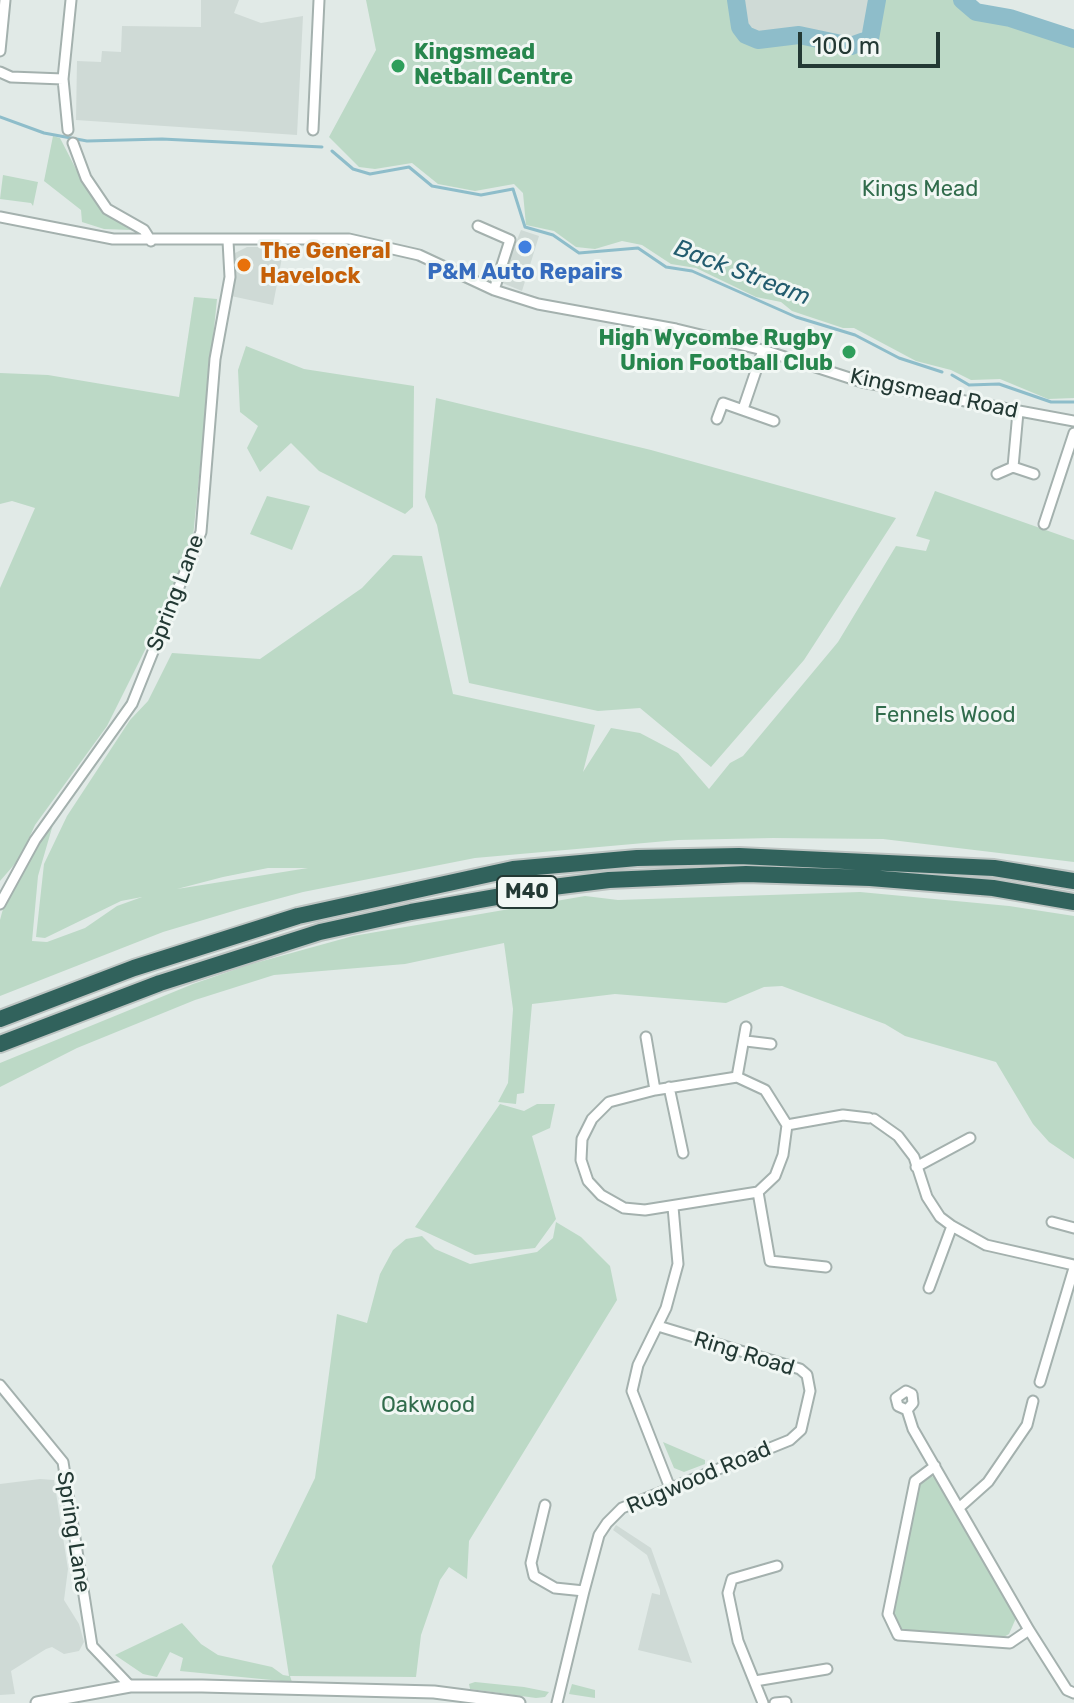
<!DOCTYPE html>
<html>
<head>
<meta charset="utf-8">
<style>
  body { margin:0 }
  #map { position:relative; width:1074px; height:1703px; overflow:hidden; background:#e1eae7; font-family:Rubik,sans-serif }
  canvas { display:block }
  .scale { position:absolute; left:798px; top:32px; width:142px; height:36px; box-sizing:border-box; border:4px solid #233934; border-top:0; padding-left:10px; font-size:24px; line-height:28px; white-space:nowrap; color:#233934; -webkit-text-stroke:6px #f1f7f4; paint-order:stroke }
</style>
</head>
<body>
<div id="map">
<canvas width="1074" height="1703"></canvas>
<div class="scale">100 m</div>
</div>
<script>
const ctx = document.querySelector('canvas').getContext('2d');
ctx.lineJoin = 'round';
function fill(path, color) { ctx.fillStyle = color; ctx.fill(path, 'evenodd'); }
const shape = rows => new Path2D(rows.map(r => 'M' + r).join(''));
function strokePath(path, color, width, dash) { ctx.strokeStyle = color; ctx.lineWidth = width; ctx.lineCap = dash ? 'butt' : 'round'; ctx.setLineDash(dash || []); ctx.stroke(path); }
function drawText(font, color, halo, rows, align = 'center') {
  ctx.font = font + ' Rubik,sans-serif'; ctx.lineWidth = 6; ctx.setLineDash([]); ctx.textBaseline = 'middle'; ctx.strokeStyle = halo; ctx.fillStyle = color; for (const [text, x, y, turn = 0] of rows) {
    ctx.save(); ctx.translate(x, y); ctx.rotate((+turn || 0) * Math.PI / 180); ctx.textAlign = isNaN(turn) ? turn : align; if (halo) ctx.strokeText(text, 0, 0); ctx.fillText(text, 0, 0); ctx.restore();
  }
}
const built = shape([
  [201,0,239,0,234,13,261,23,303,16,297,135,76,120,77,61,101,62,102,51,121,52,122,26,201,27],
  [742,0,871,0,868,27,855,37,802,29,755,32,745,20],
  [521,230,539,236,522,291,500,282],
  [247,247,284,247,273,305,231,296,231,267,235,253],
  [40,1479,54,1480,68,1569,64,1600,79,1624,84,1642,79,1651,64,1654,52,1647,46,1649,11,1671,15,1694,0,1695,0,1484],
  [616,1525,651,1548,692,1663,638,1650,652,1593,660,1595,660,1590,647,1555,613,1530]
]);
const green = shape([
  [366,0,732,0,734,21,749,39,761,42,813,39,859,48,877,33,880,0,960,0,977,17,1020,24,1074,45,1074,398,1048,399,1000,379,971,380,951,370,916,361,854,328,843,328,792,311,781,302,756,297,696,268,671,264,642,245,622,241,595,249,576,247,554,231,526,225,523,193,514,184,475,191,438,184,412,163,375,169,359,167,329,137,376,50],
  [53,136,60,138,77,171,107,213,131,230,104,229,82,222,81,210,44,181],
  [3,175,38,182,33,206,31,203,0,199],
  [194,297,217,299,193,537,152,645,150,640,107,726,35,825,20,858,0,881,0,588,35,508,12,501,0,504,0,373,48,375,179,397],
  [246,346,304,369,414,386,413,507,405,514,319,471,291,443,260,472,247,448,258,426,240,412,238,370],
  [436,398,651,450,896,518,804,660,711,767,640,708,598,711,469,683,437,525,425,497],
  [935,491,1074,540,1074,862,883,839,773,838,678,840,475,858,303,892,240,909,163,932,0,996,0,920,4,905,35,845,54,821,38,876,32,941,47,942,85,928,117,906,142,897,121,901,45,938,36,937,44,864,67,816,130,720,148,701,172,653,260,659,362,588,393,555,422,556,453,694,595,725,583,772,611,728,640,733,678,753,709,789,730,763,743,756,838,642,896,546,926,551,930,540,916,536],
  [268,868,308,868,177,889,223,877],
  [267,496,310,506,292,550,250,534],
  [860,892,1009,906,1074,916,1074,1159,1049,1142,1033,1124,996,1062,905,1036,885,1024,782,986,764,987,726,1003,615,994,532,1004,524,1093,517,1094,516,1104,498,1102,508,1083,513,1009,504,943,405,964,274,975,195,1000,77,1048,0,1087,0,1063,193,984,248,965,353,936,585,896,618,900],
  [500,1104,524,1111,537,1104,555,1104,550,1128,532,1136,556,1219,535,1248,475,1255,415,1227],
  [556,1222,581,1237,610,1266,617,1300,469,1541,467,1579,449,1567,440,1580,421,1635,416,1677,290,1676,292,1682,180,1671,183,1658,170,1652,157,1677,143,1674,115,1655,182,1623,201,1644,218,1655,272,1667,283,1675,289,1676,272,1566,315,1478,337,1314,367,1323,380,1274,393,1250,406,1239,422,1236,435,1249,470,1264,537,1252,553,1238],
  [663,1442,705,1460,705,1464,684,1472,674,1468],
  [928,1474,937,1479,1016,1618,1009,1634,1002,1638,905,1631,896,1629,891,1619,918,1478],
  [475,1682,524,1687,549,1692,545,1697,536,1698,470,1689,469,1684],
  [572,1684,595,1690,595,1698,569,1694]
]);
const stream = shape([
  [0,117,44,133,87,141,162,139,322,147],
  [332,151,353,169,370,174,409,167,432,186,481,195,513,189,525,227,553,235,579,253,638,248,666,267,692,271,796,317,855,335,899,358,942,372],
  [952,375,969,385,999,384,1051,402,1074,402]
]);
const river = shape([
  [736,0,740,27,746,35,758,40,799,35,851,46,870,39,877,0],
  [962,0,976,12,1010,18,1074,39]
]);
const minor = shape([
  [0,51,5,0],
  [0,72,11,77,63,79],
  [68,130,63,79,71,0],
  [313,130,319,0],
  [73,143,86,178,107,209,144,230,151,241],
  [0,217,113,239,349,239,419,255,494,290,538,304,676,329,763,350,862,382,1074,421],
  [478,226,510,240,494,290],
  [743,409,763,350],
  [717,419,723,403,774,421],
  [1013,467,1034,474],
  [997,474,1013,467,1018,412],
  [1044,524,1074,433],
  [0,904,35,840,132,704,201,532,215,359,230,277,228,241],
  [646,1037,655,1090],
  [746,1041,771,1044],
  [737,1077,765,1090,787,1125,783,1155,775,1176,758,1192,645,1210,624,1208,601,1195,588,1181,581,1160,582,1139,592,1119,609,1102,655,1090,737,1077],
  [737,1077,746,1027],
  [669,1087,683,1153],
  [874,1119,898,1136,914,1157,927,1197,940,1217,952,1226,986,1245,1074,1265],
  [787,1125,843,1115,869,1118],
  [916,1167,970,1138],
  [758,1192,770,1261,826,1267],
  [1052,1222,1074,1228],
  [929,1288,952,1226],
  [1040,1382,1074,1268],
  [0,1385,63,1462,92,1646,130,1686],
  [907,1410,913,1403,912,1394,906,1391,896,1398,898,1406,907,1410,913,1429,1029,1630,1067,1690,1074,1693],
  [935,1466,915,1481,888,1614,898,1635,1010,1643,1029,1630],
  [670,1488,632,1391,638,1365,666,1308,678,1264,673,1207],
  [545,1505,531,1563,534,1576,555,1588,584,1591],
  [960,1507,988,1482,1027,1425,1033,1401],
  [755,1681,827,1669],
  [557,1703,584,1591,599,1535,607,1523,622,1508,790,1440,801,1430,810,1391,807,1375,800,1369,658,1326],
  [763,1703,738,1641,728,1593,732,1579,777,1566],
  [775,1703,786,1702]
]);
const tertiary = shape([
  [37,1703,130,1686,202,1686,434,1692,519,1703]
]);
const motorway = shape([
  [0,1019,134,968,298,916,513,869,637,858,739,856,994,868,1074,881],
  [0,1044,160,983,320,932,411,912,553,887,609,880,746,874,870,878,993,888,1074,902]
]);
const markers = [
  [398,66,8,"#2e9e5b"],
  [525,247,8,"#3f7fe0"],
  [244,265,8,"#e8710a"],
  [849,352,8,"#2e9e5b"]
];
const shields = [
  [527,892,60]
];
const shieldNames = [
  ["M40",527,892]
];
const leisureNames = [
  ["Kingsmead",414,53],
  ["Netball Centre",414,78],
  ["High Wycombe Rugby",833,339,"right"],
  ["Union Football Club",833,364,"right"]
];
const parkNames = [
  ["Kings Mead",920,190],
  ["Fennels Wood",945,716],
  ["Oakwood",428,1406]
];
const foodNames = [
  ["The General",260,252],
  ["Havelock",260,277]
];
const shopNames = [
  ["P&M Auto Repairs",525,273]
];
const streetNames = [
  ["Kingsmead Road",934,394,12],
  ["Spring Lane",176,593,-69],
  ["Ring Road",744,1354,17],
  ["Rugwood Road",699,1478,-23],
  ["Spring Lane",73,1532,81]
];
const waterNames = [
  ["Back Stream",742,273,21]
];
fill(built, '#cfdad6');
fill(green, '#bcd9c6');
strokePath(stream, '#8ebdca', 3);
strokePath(river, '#8ebdca', 18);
strokePath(minor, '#a4b1ae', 13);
strokePath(tertiary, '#a4b1ae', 15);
strokePath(motorway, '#bdc4c2', 20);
strokePath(minor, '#fff', 9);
strokePath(tertiary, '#fff', 11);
strokePath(motorway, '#31625c', 16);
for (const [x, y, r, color] of markers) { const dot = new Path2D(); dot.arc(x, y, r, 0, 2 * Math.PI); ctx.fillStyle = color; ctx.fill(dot); strokePath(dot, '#f1f7f4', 3); }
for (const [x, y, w] of shields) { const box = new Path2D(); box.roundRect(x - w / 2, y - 16, w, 32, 6); ctx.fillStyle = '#f1f7f4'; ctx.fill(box); strokePath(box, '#233934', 2); }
drawText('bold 20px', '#233934', null, shieldNames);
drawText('bold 22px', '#27864d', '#f1f7f4', leisureNames, 'left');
drawText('22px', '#316c4c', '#f1f7f4', parkNames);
drawText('bold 22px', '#c56008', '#f1f7f4', foodNames, 'left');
drawText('bold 22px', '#366cbe', '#f1f7f4', shopNames);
drawText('22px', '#233934', '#f1f7f4', streetNames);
drawText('italic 24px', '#235d6f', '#f1f7f4', waterNames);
</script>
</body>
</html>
